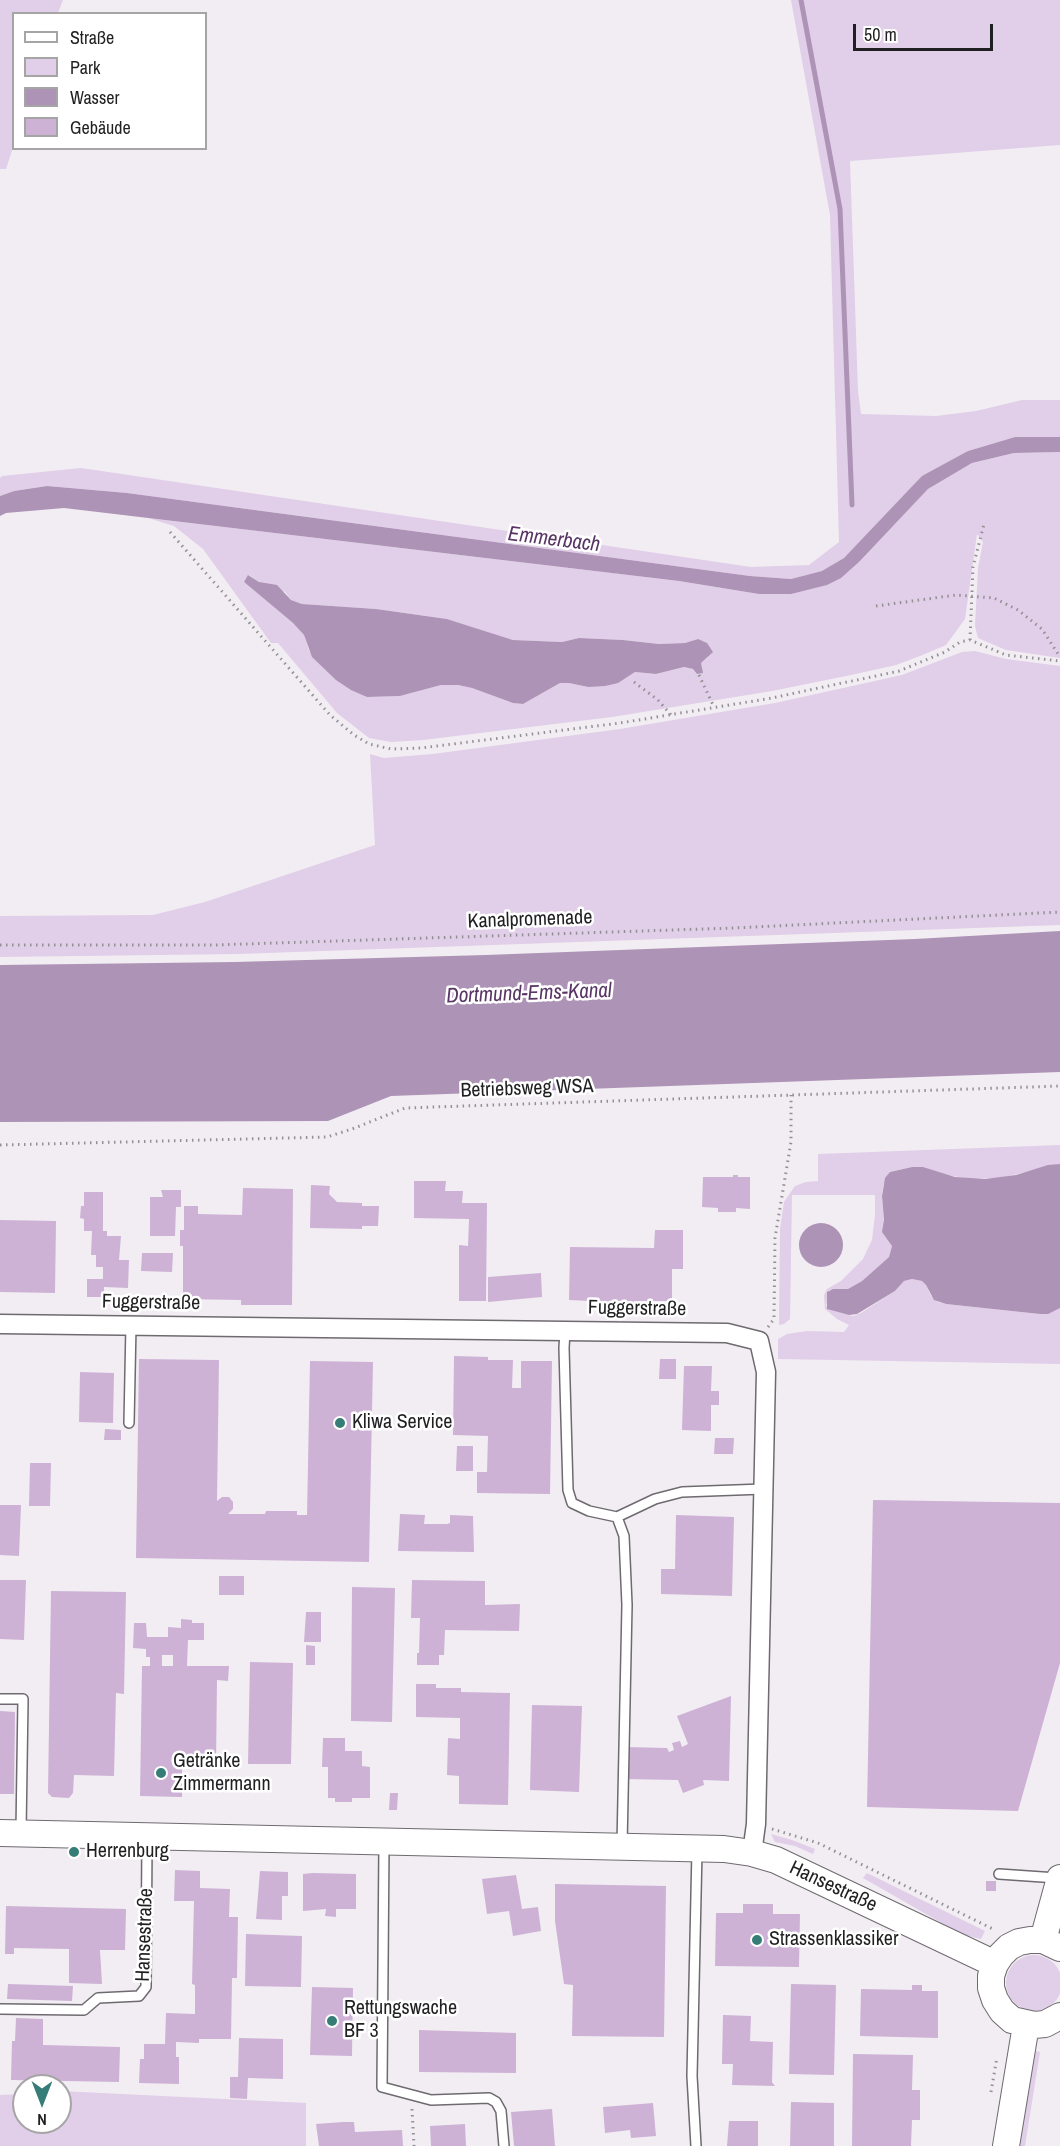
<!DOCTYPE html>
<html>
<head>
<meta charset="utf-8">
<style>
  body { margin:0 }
  #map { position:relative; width:1060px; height:2146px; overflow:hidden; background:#f2edf3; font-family:"Archivo Narrow",sans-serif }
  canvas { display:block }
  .legend { position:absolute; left:12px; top:12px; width:195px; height:138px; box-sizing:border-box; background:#fff; border:2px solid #a6a5a6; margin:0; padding:8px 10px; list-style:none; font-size:18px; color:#201f21 }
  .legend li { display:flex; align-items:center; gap:12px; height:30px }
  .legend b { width:30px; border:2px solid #a6a5a6 }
  .north { position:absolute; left:12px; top:2074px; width:60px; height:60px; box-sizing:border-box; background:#fff; border:2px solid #a6a5a6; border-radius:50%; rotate:180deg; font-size:16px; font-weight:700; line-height:24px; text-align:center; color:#201f21 }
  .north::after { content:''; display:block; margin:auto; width:21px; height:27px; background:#367d77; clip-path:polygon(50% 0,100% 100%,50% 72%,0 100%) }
  .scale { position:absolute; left:853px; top:24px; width:140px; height:27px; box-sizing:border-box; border:3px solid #201f21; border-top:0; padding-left:8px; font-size:18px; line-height:21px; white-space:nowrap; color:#201f21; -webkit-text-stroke:4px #fff; paint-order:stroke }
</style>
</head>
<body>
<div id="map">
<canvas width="1060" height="2146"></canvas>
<ul class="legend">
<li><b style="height:8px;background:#fff"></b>Straße</li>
<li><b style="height:16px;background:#e1cee8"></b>Park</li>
<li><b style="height:16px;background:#ad93b6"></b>Wasser</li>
<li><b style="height:16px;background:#cdb2d6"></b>Gebäude</li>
</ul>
<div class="north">N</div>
<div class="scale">50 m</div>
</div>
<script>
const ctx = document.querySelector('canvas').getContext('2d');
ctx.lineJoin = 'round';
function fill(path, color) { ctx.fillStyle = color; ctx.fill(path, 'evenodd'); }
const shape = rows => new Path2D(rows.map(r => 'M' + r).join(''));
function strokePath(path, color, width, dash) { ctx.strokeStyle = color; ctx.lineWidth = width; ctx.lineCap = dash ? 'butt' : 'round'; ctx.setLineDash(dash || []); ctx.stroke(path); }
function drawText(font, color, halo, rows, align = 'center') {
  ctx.font = font + ' "Archivo Narrow",sans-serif'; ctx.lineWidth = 5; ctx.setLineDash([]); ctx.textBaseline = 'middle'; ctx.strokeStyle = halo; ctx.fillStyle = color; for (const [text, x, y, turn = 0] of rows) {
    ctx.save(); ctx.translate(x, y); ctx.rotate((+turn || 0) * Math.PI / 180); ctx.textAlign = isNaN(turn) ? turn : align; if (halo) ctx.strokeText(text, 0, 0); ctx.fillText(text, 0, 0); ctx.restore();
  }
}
const green = shape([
  [0,0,63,0,58,13,14,14,14,144,6,169,0,169],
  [791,0,1060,0,1060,145,850,161,858,391,861,414,936,416,976,411,1022,400,1060,400,1060,437,1015,437,968,451,880,522,844,558,823,571,791,579,750,576,127,493,47,486,14,491,0,496,0,478,2,476,81,468,751,567,809,565,839,542,830,215],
  [1060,452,1060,658,1006,650,978,638,975,626,978,568,983,542,977,534,965,619,946,645,920,656,896,665,851,675,772,691,612,717,423,740,391,742,369,738,337,713,278,643,271,643,203,549,174,526,148,518,679,581,759,594,791,594,860,561,928,489,972,463,1014,453],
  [249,575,259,582,285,592,291,600,302,604,376,609,447,619,513,640,562,642,579,638,623,640,659,644,685,643,698,639,708,657,701,663,702,673,697,674,693,669,684,667,656,674,635,672,627,677,588,687,569,683,560,683,523,704,513,703,472,688,458,685,441,685,400,696,367,697,309,651,304,635,293,623,244,582],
  [975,651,1006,659,1060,666,1060,925,238,954,0,957,0,916,153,915,205,902,375,845,370,754,384,758,433,754,620,729,775,703,902,675,962,652],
  [1060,1145,1060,1164,1000,1178,969,1179,942,1174,923,1167,912,1167,890,1172,883,1186,882,1196,885,1236,889,1240,892,1246,889,1257,862,1281,848,1289,829,1290,826,1306,831,1310,853,1316,861,1313,895,1291,904,1281,912,1279,922,1281,926,1285,931,1296,938,1302,946,1304,1040,1314,1048,1313,1060,1308,1060,1364,778,1359,778,1339,787,1334,807,1331,844,1332,849,1325,837,1319,825,1309,824,1295,827,1289,841,1281,863,1259,872,1240,875,1215,875,1195,792,1195,790,1319,784,1324,779,1325,780,1229,784,1202,795,1186,806,1182,818,1181,818,1154],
  [771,1834,792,1840,815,1849,813,1854,795,1846,775,1842],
  [867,1873,985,1931,981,1939,965,1935,947,1926,863,1878],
  '1006 1983a28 28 0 1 1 56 0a28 28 0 1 1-56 0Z',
  [1036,2051,1040,2052,1025,2146,1018,2146,1028,2078],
  [60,2091,306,2103,306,2146,0,2146,0,2095,24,2094,24,2122,60,2122]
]);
const water = shape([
  [1015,437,1060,437,1060,452,1014,453,972,463,928,489,860,561,841,578,827,585,791,594,759,594,679,581,64,508,6,513,0,516,0,496,14,491,47,486,127,493,750,576,791,579,822,571,844,558,922,476,968,451],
  [248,575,259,582,277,585,291,600,302,604,376,609,447,619,513,640,562,642,579,638,623,640,659,644,685,643,698,639,707,643,713,652,701,663,703,673,697,674,693,669,684,667,656,674,635,672,618,683,605,686,588,687,569,683,560,683,523,704,513,703,472,688,458,685,441,685,400,696,367,697,351,690,336,680,312,657,304,635,293,623,244,582],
  [1060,931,1060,1072,391,1096,328,1121,0,1122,0,965,235,962,486,955,915,939],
  [1060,1164,1060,1308,1048,1314,1040,1314,946,1304,934,1300,926,1285,922,1281,912,1279,904,1281,895,1291,857,1314,849,1315,827,1309,827,1292,833,1289,848,1289,862,1281,889,1257,892,1246,882,1232,884,1220,882,1196,885,1178,890,1172,912,1167,923,1167,955,1177,985,1179,1016,1175,1048,1165],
  '799 1245a22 22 0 1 1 44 0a22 22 0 1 1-44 0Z'
]);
const stream = shape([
  [801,0,840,209,852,505]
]);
const building = shape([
  [733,1175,738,1175,738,1177,750,1177,750,1209,736,1208,736,1212,718,1212,718,1208,702,1207,703,1177,733,1177],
  [414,1181,446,1181,445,1191,463,1191,462,1203,487,1203,486,1301,459,1301,459,1245,468,1246,469,1219,414,1218],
  [311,1185,330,1186,329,1194,337,1202,362,1203,362,1206,379,1206,378,1226,362,1226,362,1229,310,1228],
  [243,1188,293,1189,292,1305,241,1305,241,1300,183,1299,183,1246,180,1246,180,1230,184,1230,184,1206,198,1206,198,1214,242,1215],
  [161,1190,181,1190,181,1207,176,1207,175,1236,150,1236,150,1197,163,1197],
  [84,1192,103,1192,103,1231,107,1231,107,1236,121,1236,119,1260,129,1260,128,1288,104,1287,104,1297,87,1297,87,1279,103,1279,103,1267,96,1267,96,1255,91,1255,92,1231,84,1231,84,1219,80,1218,81,1206,84,1206],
  [0,1220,56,1221,55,1293,0,1292],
  [655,1230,683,1230,683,1269,672,1269,672,1301,634,1301,634,1303,569,1300,570,1247,654,1248],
  [142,1253,173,1253,172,1272,141,1271],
  [541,1273,542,1297,488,1302,488,1277],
  [454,1356,488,1357,488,1360,513,1360,512,1388,521,1388,521,1361,552,1361,550,1494,477,1493,477,1472,487,1472,488,1436,453,1435],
  [139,1359,219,1360,217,1501,222,1497,229,1497,233,1502,233,1509,228,1514,265,1514,266,1511,297,1511,297,1515,307,1515,310,1361,373,1362,369,1562,136,1558],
  [660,1359,676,1359,676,1379,659,1379],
  [684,1366,712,1366,711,1391,719,1391,719,1405,711,1405,711,1431,682,1430],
  [80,1372,114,1373,113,1423,79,1422],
  [105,1429,121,1430,121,1440,104,1440],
  [715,1438,734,1438,733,1454,714,1454],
  [457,1446,473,1446,473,1471,456,1471],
  [30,1463,51,1463,50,1506,29,1506],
  [873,1500,1060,1503,1060,1663,1018,1811,867,1807],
  [0,1505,21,1505,19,1556,0,1555],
  [400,1514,425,1515,424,1524,447,1524,450,1523,450,1515,473,1516,474,1552,398,1551],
  [676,1515,734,1517,732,1596,661,1594,661,1569,675,1569],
  [219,1576,244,1576,244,1595,219,1595],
  [0,1580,26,1580,24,1640,0,1639],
  [412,1580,485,1581,485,1605,520,1604,519,1631,445,1630,444,1655,439,1655,439,1665,417,1665,417,1653,419,1653,420,1618,411,1618],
  [352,1587,395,1588,392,1722,351,1721],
  [51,1591,126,1592,124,1694,116,1693,114,1776,74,1775,73,1793,69,1798,52,1797,48,1793],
  [306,1612,321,1612,321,1642,304,1642],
  [181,1619,192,1620,192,1623,204,1623,204,1640,188,1640,187,1666,229,1666,228,1681,217,1680,216,1766,182,1765,182,1797,140,1796,142,1666,150,1666,150,1657,146,1657,146,1649,133,1648,134,1623,146,1623,147,1637,168,1637,168,1627,181,1628],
  [162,1655,173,1655,173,1666,162,1666],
  [306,1645,315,1646,315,1665,306,1665],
  [250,1662,293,1663,291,1764,248,1764],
  [416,1684,436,1684,436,1688,461,1688,461,1692,510,1693,508,1805,459,1804,459,1776,447,1775,448,1738,460,1739,460,1718,416,1717],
  [731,1696,729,1781,703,1780,704,1785,683,1793,678,1780,625,1779,626,1747,667,1748,669,1752,674,1750,672,1743,680,1741,682,1747,688,1744,677,1716],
  [532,1705,582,1706,579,1792,530,1790],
  [0,1711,15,1712,14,1794,0,1794],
  [323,1738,345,1738,345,1751,362,1751,362,1766,370,1767,370,1798,352,1798,352,1802,335,1802,335,1798,328,1798,328,1767,322,1767],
  [390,1793,398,1793,397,1810,389,1810],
  [175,1870,200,1871,200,1888,230,1889,229,1917,238,1917,237,1978,232,1978,231,2039,199,2039,199,2043,176,2042,176,2057,179,2057,179,2084,139,2083,140,2059,144,2059,144,2044,165,2044,166,2013,195,2014,195,1985,192,1984,194,1901,174,1901],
  [260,1871,288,1872,288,1896,282,1896,282,1920,256,1919],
  [313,1873,356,1874,356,1909,336,1909,336,1917,325,1916,326,1909,303,1911,303,1874],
  [516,1875,522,1909,538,1907,541,1931,513,1936,509,1911,487,1914,482,1879],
  [986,1881,996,1881,996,1891,986,1891],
  [555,1884,666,1886,664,2037,572,2036,573,1985,564,1984,555,1921],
  [743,1904,773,1904,773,1914,800,1914,799,1967,715,1966,716,1913,743,1913],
  [6,1906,126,1909,125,1950,100,1950,102,1984,69,1983,69,1949,14,1948,14,1954,5,1954],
  [246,1934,302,1936,301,1987,245,1986],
  [8,1984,73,1986,72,2001,7,1999],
  [791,1984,836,1985,834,2075,789,2074],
  [912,1985,922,1985,922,1991,938,1991,938,2038,860,2036,861,1989,912,1990],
  [312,1987,353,1988,352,2056,310,2055],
  [723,2015,751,2016,750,2041,773,2042,772,2082,775,2086,732,2085,733,2064,722,2064],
  [16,2018,43,2019,43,2045,120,2047,119,2082,11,2080,12,2041,15,2041],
  [419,2030,516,2033,516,2073,419,2072],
  [239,2038,283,2039,283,2079,248,2078,247,2099,230,2098,230,2077,238,2077],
  [853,2054,913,2055,912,2090,920,2090,920,2120,912,2120,911,2146,852,2146],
  [791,2102,834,2103,834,2146,790,2146],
  [653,2103,656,2136,631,2138,630,2130,605,2133,603,2107],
  [552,2109,555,2146,514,2146,511,2112],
  [729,2121,758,2121,758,2146,727,2146],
  [343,2122,354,2122,355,2132,402,2130,403,2146,319,2146,316,2124],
  [465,2124,466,2146,431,2146,430,2126]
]);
const path = shape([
  [170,532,330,715,354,735,369,744,391,749,421,748,620,723,772,698,899,671,945,652,960,642,970,640,1006,655,1060,661],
  [876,606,956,595,994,598,1018,610,1042,629,1060,657],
  [970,640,973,567,984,524],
  [699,675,714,707],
  [634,682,658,700,671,715],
  [0,945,214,945,733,928,1060,912],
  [0,1145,327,1137,352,1129,405,1108,1060,1086],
  [768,1327,774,1319,775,1238,791,1142,791,1095],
  [772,1829,818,1843,995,1930],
  [991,2092,997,2057],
  [412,2109,414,2146]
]);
const lane = shape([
  [565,1331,564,1348,568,1490,572,1503,589,1511,617,1517,624,1536,627,1605,622,1845],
  [129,1423,131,1325],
  [617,1517,655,1499,682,1492,763,1489],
  [0,1699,23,1699,21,1831],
  [384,1844,382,2087,431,2100,489,2098,496,2102,501,2111,504,2146],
  [999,1874,1057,1878],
  [0,2009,84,2010,98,1998,139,1996,146,1987,147,1839],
  [696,2146,692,2076,697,1850]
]);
const street = shape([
  [0,1324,727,1333,759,1341,766,1372,756,1824,752,1853]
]);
const secondary = shape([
  [0,1833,724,1849,752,1853,776,1860,995,1964],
  [1043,1940,1060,1878],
  [1060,1948,1043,1940,1030,1940,1019,1942,1009,1947,1001,1955,995,1964,991,1976,991,1988,995,2000,1002,2011,1012,2020,1034,2025,1045,2024,1060,2016],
  [1006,2146,1026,2025]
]);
const markers = [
  [340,1423,6,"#367d77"],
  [161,1773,6,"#367d77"],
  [74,1852,6,"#367d77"],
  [757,1940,6,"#367d77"],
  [332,2021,6,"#367d77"]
];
const streetNames = [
  ["Kanalpromenade",530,920,-2],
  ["Betriebsweg WSA",527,1089,-2],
  ["Fuggerstraße",151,1303,1],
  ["Fuggerstraße",637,1309,1],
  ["Hansestraße",833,1887,25],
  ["Hansestraße",145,1935,-88]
];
const poiNames = [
  ["Kliwa Service",352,1423],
  ["Getränke",173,1762],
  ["Zimmermann",173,1785],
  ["Herrenburg",86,1852],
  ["Strassenklassiker",769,1940],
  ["Rettungswache",344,2009],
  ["BF 3",344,2032]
];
const waterNames = [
  ["Emmerbach",554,540,7],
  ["Dortmund-Ems-Kanal",529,994,-2]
];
fill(green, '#e1cee8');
fill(water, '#ad93b6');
strokePath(stream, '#ad93b6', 5);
fill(building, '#cdb2d6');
strokePath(lane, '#6e6a6f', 12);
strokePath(street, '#6e6a6f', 21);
strokePath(secondary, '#6e6a6f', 28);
strokePath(path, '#939094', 3, [1.5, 4.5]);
strokePath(lane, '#fff', 9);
strokePath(street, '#fff', 18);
strokePath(secondary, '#fff', 26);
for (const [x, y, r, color] of markers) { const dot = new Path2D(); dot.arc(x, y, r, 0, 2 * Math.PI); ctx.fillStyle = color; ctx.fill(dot); strokePath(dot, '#fff', 2); }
drawText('20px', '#201f21', '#fff', streetNames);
drawText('20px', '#201f21', '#fff', poiNames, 'left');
drawText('italic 21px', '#583564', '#fff', waterNames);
</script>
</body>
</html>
